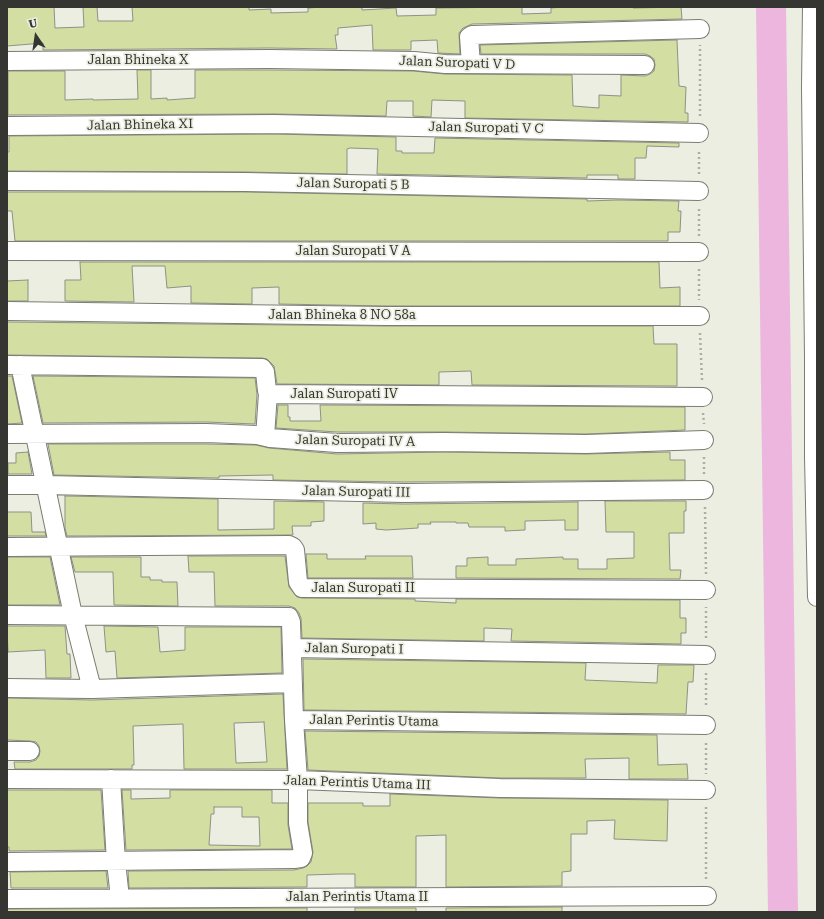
<!DOCTYPE html>
<html>
<head>
<meta charset="utf-8">
<style>
  body { margin:0 }
  #map { position:relative; width:824px; height:919px; overflow:hidden; background:#ebeee0; font-family:"Roboto Serif",serif }
  canvas { display:block }
  .frame { position:absolute; inset:0; border:8px solid #353631; pointer-events:none }
  .north { position:absolute; left:16px; top:16px; width:40px; height:40px; -webkit-text-stroke:3px #ebeee0; paint-order:stroke; rotate:347deg; font-size:11px; font-weight:700; line-height:16px; text-align:center; color:#353631 }
  .north::after { content:''; display:block; margin:auto; width:14px; height:18px; background:#353631; clip-path:polygon(50% 0,100% 100%,50% 72%,0 100%) }
</style>
</head>
<body>
<div id="map">
<canvas width="824" height="919"></canvas>
<div class="frame"></div>
<div class="north">U</div>
</div>
<script>
const ctx = document.querySelector('canvas').getContext('2d');
ctx.lineJoin = 'round';
const shape = rows => new Path2D(rows.map(r => 'M' + r).join(''));
function strokePath(path, color, width, dash) { ctx.strokeStyle = color; ctx.lineWidth = width; ctx.lineCap = dash ? 'butt' : 'round'; ctx.setLineDash(dash || []); ctx.stroke(path); }
function fill(path, color) { ctx.fillStyle = color; ctx.fill(path, 'evenodd'); }
function drawText(font, color, halo, rows, align = 'center') {
  ctx.font = font + ' "Roboto Serif",serif'; ctx.lineWidth = 3.5; ctx.setLineDash([]); ctx.textBaseline = 'middle'; ctx.strokeStyle = halo; ctx.fillStyle = color; for (const [text, x, y, turn = 0] of rows) {
    ctx.save(); ctx.translate(x, y); ctx.rotate((+turn || 0) * Math.PI / 180); ctx.textAlign = isNaN(turn) ? turn : align; if (halo) ctx.strokeText(text, 0, 0); ctx.fillText(text, 0, 0); ctx.restore();
  }
}
const river = shape([
  [771,7,783,912]
]);
const building = shape([
  [7,7,54,7,55,28,84,27,83,7,97,7,98,21,133,21,132,7,249,7,249,10,271,9,271,13,308,12,308,8,322,7,362,7,362,10,396,8,397,16,436,15,436,8,522,7,522,14,551,13,551,8,563,7,633,7,633,8,681,7,682,19,472,24,463,28,459,33,460,54,438,53,437,40,411,41,411,50,373,50,372,25,338,28,338,35,335,35,337,49,269,48,43,50,43,43,7,46,7,7],
  [677,40,679,86,686,87,685,113,688,113,688,122,465,118,465,101,432,100,431,117,413,116,413,101,387,101,386,116,274,114,8,115,8,71,65,71,65,100,93,99,93,100,138,99,137,70,151,70,151,99,167,98,167,100,195,98,195,70,269,70,413,71,445,74,572,75,573,106,599,108,599,95,621,96,621,75,645,76,650,74,654,71,655,65,654,59,650,56,645,54,481,54,480,45,677,40],
  [274,134,396,137,396,151,402,151,402,153,434,153,435,138,679,143,679,147,647,146,646,158,635,158,635,179,618,179,618,175,587,175,587,178,377,174,378,149,350,148,347,149,347,174,245,172,7,171,7,152,9,152,9,136,274,134],
  [7,192,245,192,587,199,587,201,618,200,679,201,678,211,681,211,680,232,668,232,668,241,15,241,12,211,7,211,7,192],
  [80,262,659,262,660,288,680,287,680,306,386,306,279,304,279,287,252,288,252,304,191,303,191,286,167,288,165,266,132,266,134,302,65,301,65,280,81,280,80,262],
  [28,280,28,301,7,301,7,281,28,280],
  [7,322,386,326,653,326,654,344,677,344,677,386,472,385,471,371,439,372,439,385,277,384,274,366,267,359,262,358,7,355,7,322],
  [7,376,12,376,22,423,7,424,7,376],
  [33,376,255,378,257,394,255,424,206,422,43,423,33,376],
  [278,405,288,405,288,417,290,417,290,421,321,421,320,405,685,407,685,430,586,434,443,432,337,432,276,428,278,405],
  [48,444,206,444,256,445,269,448,337,454,443,452,586,454,670,452,670,460,685,460,685,480,404,482,273,480,273,475,219,476,219,478,54,475,48,444],
  [28,452,32,474,8,474,8,463,16,463,16,453,28,452],
  [65,496,218,499,218,530,274,529,274,501,324,502,324,521,311,522,311,526,292,526,293,535,67,536,65,528,65,496],
  [605,501,686,501,686,511,684,511,684,533,669,533,670,570,681,570,680,579,456,578,456,566,467,566,467,558,488,557,488,565,516,565,516,559,563,557,563,559,578,559,578,569,607,569,607,559,634,558,634,532,606,532,605,501],
  [578,502,578,530,565,530,565,520,525,521,525,530,505,531,505,527,469,527,468,523,456,523,456,522,430,522,431,524,418,524,418,528,386,530,376,529,376,523,363,524,363,503,404,504,578,502],
  [7,512,31,512,32,532,45,532,46,536,7,536,7,512],
  [306,554,327,554,327,559,366,559,365,556,412,556,413,578,308,578,306,554],
  [188,556,285,556,289,587,297,597,302,598,415,599,415,601,456,603,456,599,680,600,680,618,686,618,686,633,681,633,681,644,511,641,512,629,484,628,484,641,302,638,301,618,299,613,295,608,289,606,215,606,214,572,189,572,188,556],
  [7,557,50,557,60,605,7,605,7,557],
  [71,557,141,557,141,577,150,577,150,580,162,580,162,582,177,582,178,606,114,605,113,572,75,572,71,557],
  [7,626,65,626,67,654,70,654,71,678,46,678,45,650,8,652,7,626],
  [104,626,158,627,160,652,185,650,185,627,281,627,282,673,117,678,115,651,106,652,104,626],
  [303,659,586,663,585,680,657,683,658,665,694,665,693,682,688,682,686,714,304,710,303,659],
  [283,694,287,769,184,769,183,724,133,726,134,765,132,765,132,769,15,769,14,762,30,762,36,760,39,756,40,751,39,746,36,742,30,741,7,740,7,698,92,700,283,694],
  [264,722,267,762,236,763,234,723,264,722],
  [305,731,657,735,658,765,687,764,688,779,629,779,629,758,585,759,586,778,500,778,308,770,305,731],
  [7,790,101,790,105,850,9,851,9,847,7,847,7,790],
  [122,790,131,790,131,799,170,798,170,790,272,790,272,803,288,803,288,825,292,849,126,850,122,790],
  [214,807,242,807,242,817,259,817,260,846,209,845,211,814,214,814,214,807],
  [390,794,500,798,668,800,667,841,614,839,615,820,587,821,587,834,571,834,571,871,562,872,562,886,446,887,446,835,416,836,416,887,355,887,355,874,340,874,307,875,307,887,129,888,128,871,294,870,303,868,307,866,311,862,313,852,308,822,308,803,363,803,363,806,390,806,390,794],
  [106,871,108,888,11,888,10,872,106,871],
  [562,907,562,912,446,912,446,908,562,907],
  [307,908,307,912,7,912,7,909,307,908],
  [355,908,416,908,416,912,355,912,355,908]
]);
const path = shape([
  [700,116,700,45],
  [699,174,699,149],
  [699,236,699,207],
  [699,269,699,300],
  [700,333,702,380],
  [703,413,704,424],
  [704,457,704,474],
  [705,507,706,574],
  [706,638,706,607],
  [706,673,706,708],
  [706,743,706,774],
  [706,807,706,880]
]);
const minor = shape([
  [812,7,811,87,814,358,814,457,817,597],
  [7,61,269,59,414,61,445,64,645,65],
  [471,64,469,37,472,35,700,29],
  [7,126,274,124,699,133],
  [7,181,245,182,699,191],
  [7,251,699,252],
  [7,311,386,316,700,316],
  [7,365,262,368,265,372,267,391,270,394,703,397],
  [20,365,73,615,92,689],
  [7,434,206,433,257,435,270,438,337,443,443,442,586,444,704,440],
  [265,437,268,393],
  [7,485,46,485,404,493,704,490],
  [7,547,289,545,293,547,295,550,298,582,302,588,706,590],
  [7,615,289,617,291,622,294,720,298,780,298,823,303,853,301,858,294,859,7,862],
  [292,648,706,655],
  [7,688,92,689,293,683],
  [294,720,706,725],
  [7,751,30,751],
  [7,779,298,780,500,788,706,790],
  [111,779,116,862,120,898],
  [7,899,707,896]
]);
const streetNames = [
  ["Jalan Bhineka X",138,60],
  ["Jalan Suropati V D",457,63,2],
  ["Jalan Bhineka XI",140,125,-1],
  ["Jalan Suropati V C",486,128,1],
  ["Jalan Suropati 5 B",353,184,1],
  ["Jalan Suropati V A",353,251],
  ["Jalan Bhineka 8 NO 58a",342,315],
  ["Jalan Suropati IV",344,394],
  ["Jalan Suropati IV A",355,441,1],
  ["Jalan Suropati III",356,492,1],
  ["Jalan Suropati II",363,588],
  ["Jalan Suropati I",354,649,1],
  ["Jalan Perintis Utama",374,721,1],
  ["Jalan Perintis Utama III",357,783,2],
  ["Jalan Perintis Utama II",357,897]
];
strokePath(river, '#ecb6de', 30);
fill(building, '#d2dea2');
strokePath(building, '#8e9185', 1);
strokePath(minor, '#7b7d71', 20);
strokePath(path, '#acaea3', 2.5, [2, 3]);
strokePath(minor, '#fff', 18);
drawText('13px', '#353631', '#ebeee0', streetNames);
</script>
</body>
</html>
